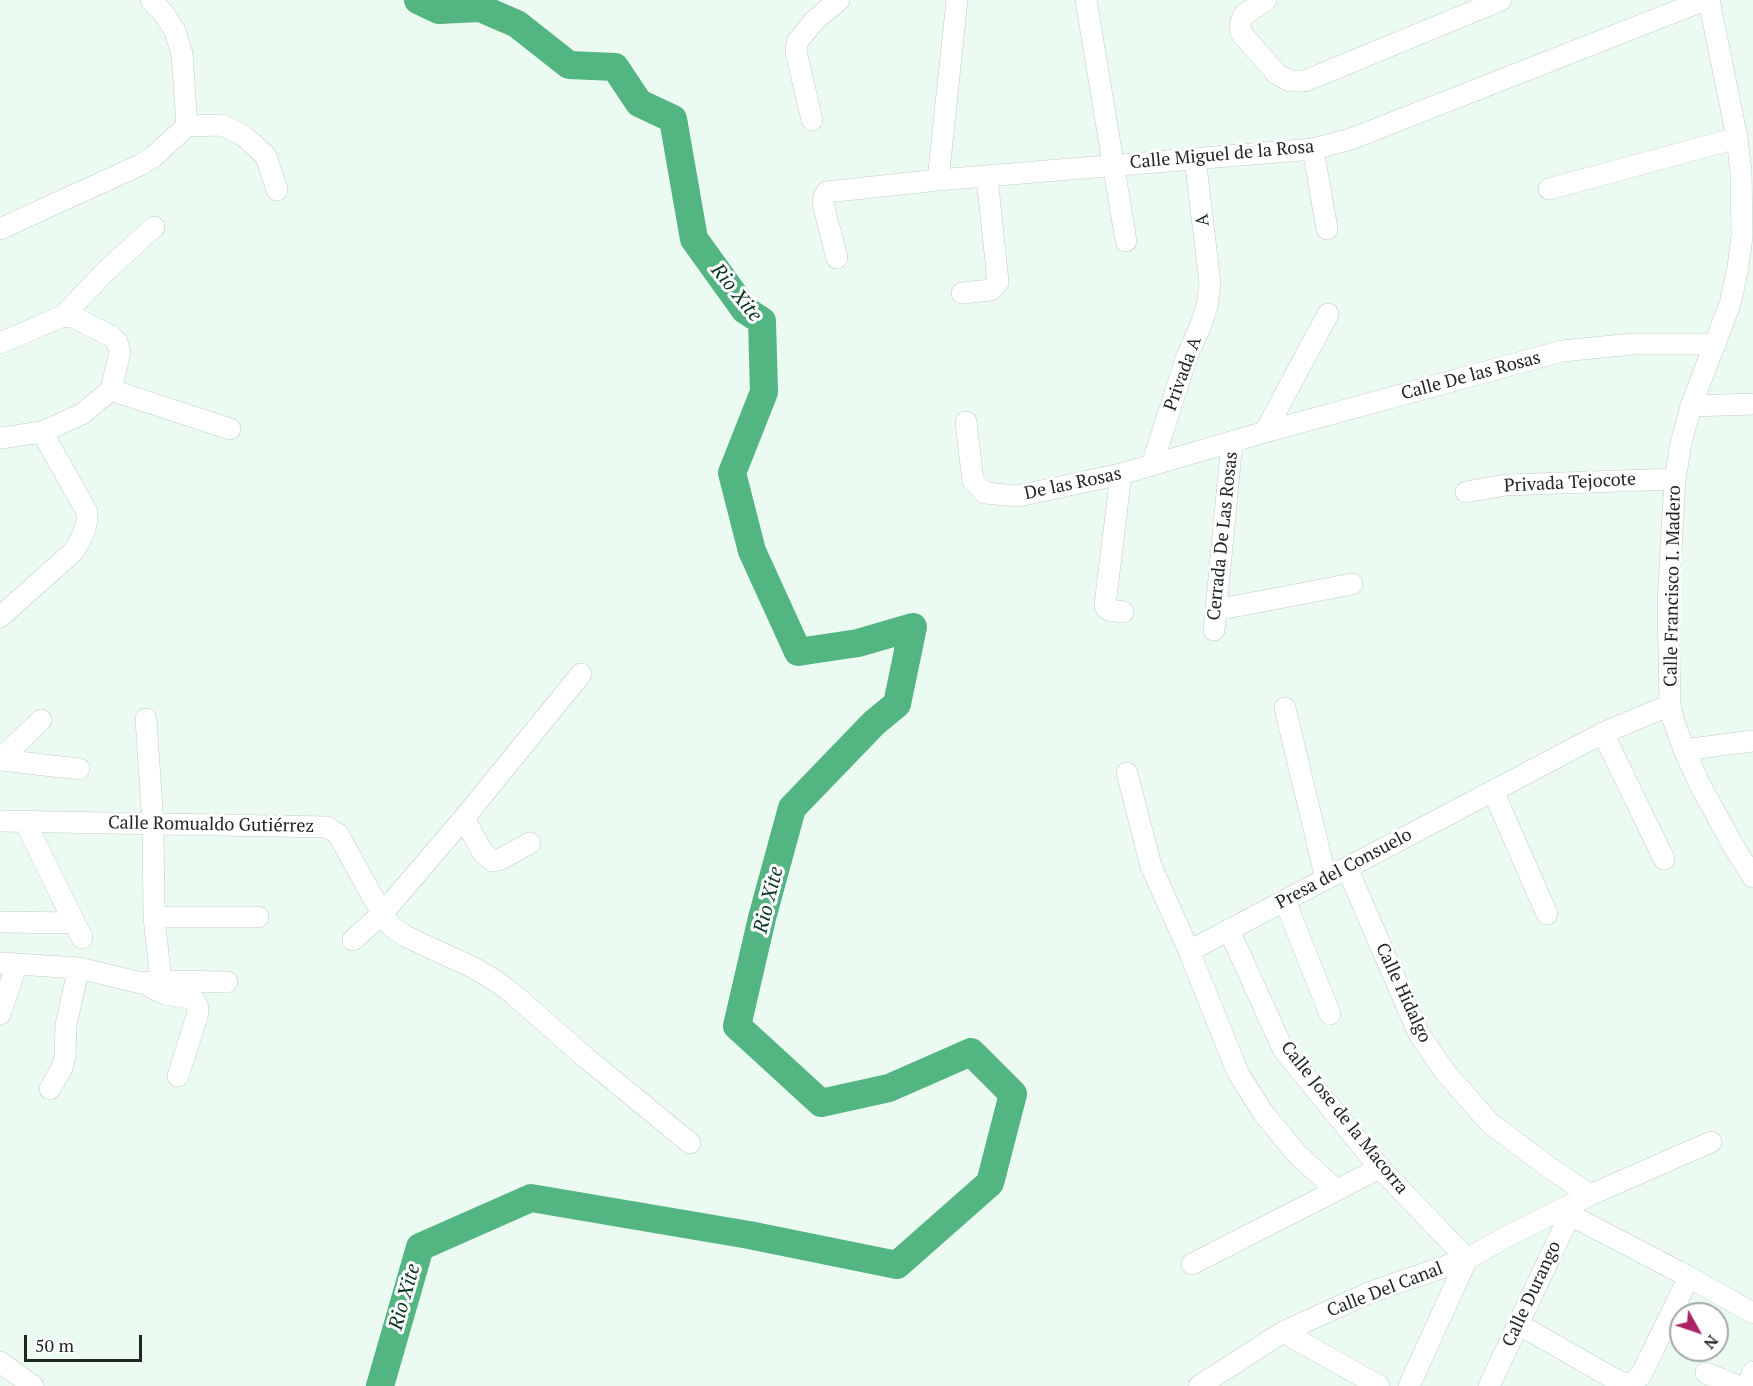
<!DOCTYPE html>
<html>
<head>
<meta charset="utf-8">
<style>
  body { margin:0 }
  #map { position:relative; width:1753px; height:1386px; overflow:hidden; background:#ecfbf2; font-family:"PT Serif",serif }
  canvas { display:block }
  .north { position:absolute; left:1669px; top:1302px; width:60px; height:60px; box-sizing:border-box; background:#fff; border:2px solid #a6a8a7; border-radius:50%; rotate:130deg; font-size:16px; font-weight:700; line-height:24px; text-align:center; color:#202623 }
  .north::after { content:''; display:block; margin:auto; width:21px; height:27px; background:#ab2265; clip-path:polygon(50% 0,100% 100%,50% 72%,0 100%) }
  .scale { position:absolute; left:24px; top:1335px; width:118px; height:27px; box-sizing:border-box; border:3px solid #202623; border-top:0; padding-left:8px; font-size:18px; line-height:21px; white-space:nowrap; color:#202623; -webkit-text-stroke:4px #fff; paint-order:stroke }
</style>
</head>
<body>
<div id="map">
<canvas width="1753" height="1386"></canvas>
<div class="north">N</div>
<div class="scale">50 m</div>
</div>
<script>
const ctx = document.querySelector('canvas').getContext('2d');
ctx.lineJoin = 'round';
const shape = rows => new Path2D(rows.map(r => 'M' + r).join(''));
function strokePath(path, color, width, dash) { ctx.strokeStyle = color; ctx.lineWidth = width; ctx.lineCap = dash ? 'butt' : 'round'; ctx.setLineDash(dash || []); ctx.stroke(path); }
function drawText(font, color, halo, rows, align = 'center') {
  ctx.font = font + ' "PT Serif",serif'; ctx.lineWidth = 6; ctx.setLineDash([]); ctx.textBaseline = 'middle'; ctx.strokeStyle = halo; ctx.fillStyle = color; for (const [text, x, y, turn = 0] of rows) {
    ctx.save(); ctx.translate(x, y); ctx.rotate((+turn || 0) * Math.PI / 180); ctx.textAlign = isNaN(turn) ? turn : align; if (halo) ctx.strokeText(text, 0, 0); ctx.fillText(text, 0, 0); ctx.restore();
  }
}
const river = shape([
  [380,1386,420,1247,531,1198,749,1235,897,1265,990,1183,1013,1094,971,1052,889,1088,821,1103,737,1026,762,918,792,808,874,723,897,704,913,627,858,643,798,652,752,551,732,473,764,392,762,321,745,310,694,239,673,119,639,103,615,67,569,65,517,24,480,8,439,10,418,0]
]);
const minor = shape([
  [151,0,164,14,175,31,182,54,187,126,222,125,244,136,266,156,277,190],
  [1086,0,1126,241],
  [1266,0,1244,15,1240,24,1241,33,1277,74,1290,81,1305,81,1501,0],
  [1709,0,1737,138,1741,171,1742,236,1738,267,1730,304,1691,406,1681,443,1675,479,1668,602,1670,705,1673,719,1684,750,1700,785,1735,849,1753,877],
  [812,120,796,52,797,42,814,21,839,0],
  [1313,149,1327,229],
  [938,180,957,0],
  [1549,189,1737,138],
  [0,229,140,165,153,157,187,126],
  [837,258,823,204,824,197,827,192,938,180,1313,149,1351,139,1705,0],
  [962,293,991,290,998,282,987,177],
  [63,316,106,271,154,227],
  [0,343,63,316,73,317,111,336,117,342,120,352,111,390,82,414,42,432,0,438],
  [111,390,230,429],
  [1691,406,1753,404],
  [966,422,973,481,985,493,1018,496,1121,474,1265,432,1562,351,1633,344,1716,344],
  [1265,432,1328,314],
  [1152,465,1187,356,1201,325,1207,306,1210,283,1195,158],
  [1121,474,1105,605,1106,608,1109,610,1123,612],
  [1466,492,1506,485,1675,479],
  [1216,610,1352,584],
  [0,617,74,551,83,535,87,521,87,512,42,432],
  [1214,630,1232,442],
  [1285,708,1326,879],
  [146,719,153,824,154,917,161,981],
  [1603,733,1664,859],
  [1684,750,1753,741],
  [0,760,41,720],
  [1,760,79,769],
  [1127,773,1151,866,1189,951,1238,1073,1264,1114,1297,1154,1336,1190],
  [1493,791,1547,914],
  [464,818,483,853,493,861,499,860,530,843],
  [0,821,327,827,338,834,382,914,392,927,405,936,474,968,496,981,513,994,585,1057,690,1143],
  [25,822,82,938],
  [1347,868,1419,1034,1445,1072,1490,1123,1550,1168,1590,1195],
  [1285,901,1330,1014],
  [154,917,258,917],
  [0,922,73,923],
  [1229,930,1283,1049,1380,1168,1467,1259,1409,1386],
  [353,940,382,914,464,818,581,674],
  [1189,951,1603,733,1670,705],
  [0,963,79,968,141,983,161,981,227,982],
  [150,987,165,994,191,998,194,1000,198,1007,198,1013,178,1076],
  [0,1014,17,964],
  [50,1089,62,1068,65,1057,66,1024,79,968],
  [1570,1215,1689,1277,1753,1313],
  [1192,1264,1380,1168],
  [1518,1324,1618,1381,1628,1384,1634,1382,1641,1375,1689,1277],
  [1283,1332,1379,1386],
  [0,1362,33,1386],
  [1706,1373,1738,1386],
  [1199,1386,1283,1332,1371,1292,1467,1259,1506,1237,1590,1195,1711,1142],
  [1489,1386,1575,1204],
  [1747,1386,1753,1372]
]);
const streetNames = [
  ["Calle Miguel de la Rosa",1222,155,-5],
  ["A",1203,220,-97],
  ["Privada A",1183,374,-70],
  ["Calle De las Rosas",1471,376,-15],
  ["Privada Tejocote",1570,483,-3],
  ["De las Rosas",1073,484,-12],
  ["Cerrada De Las Rosas",1223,536,-84],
  ["Calle Francisco I. Madero",1673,586,-89],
  ["Calle Romualdo Gutiérrez",211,825,1],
  ["Presa del Consuelo",1344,869,-28],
  ["Calle Hidalgo",1403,993,65],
  ["Calle Jose de la Macorra",1344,1118,51],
  ["Calle Del Canal",1385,1290,-21],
  ["Calle Durango",1532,1294,-65]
];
const waterNames = [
  ["Rio Xite",736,293,51],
  ["Rio Xite",769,900,-76],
  ["Rio Xite",405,1297,-74]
];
strokePath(river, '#53b582', 28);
strokePath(minor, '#bfcec4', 22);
strokePath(minor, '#fff', 21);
drawText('18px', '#202623', '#fff', streetNames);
drawText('italic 20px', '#0a3621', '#fff', waterNames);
</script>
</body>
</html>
